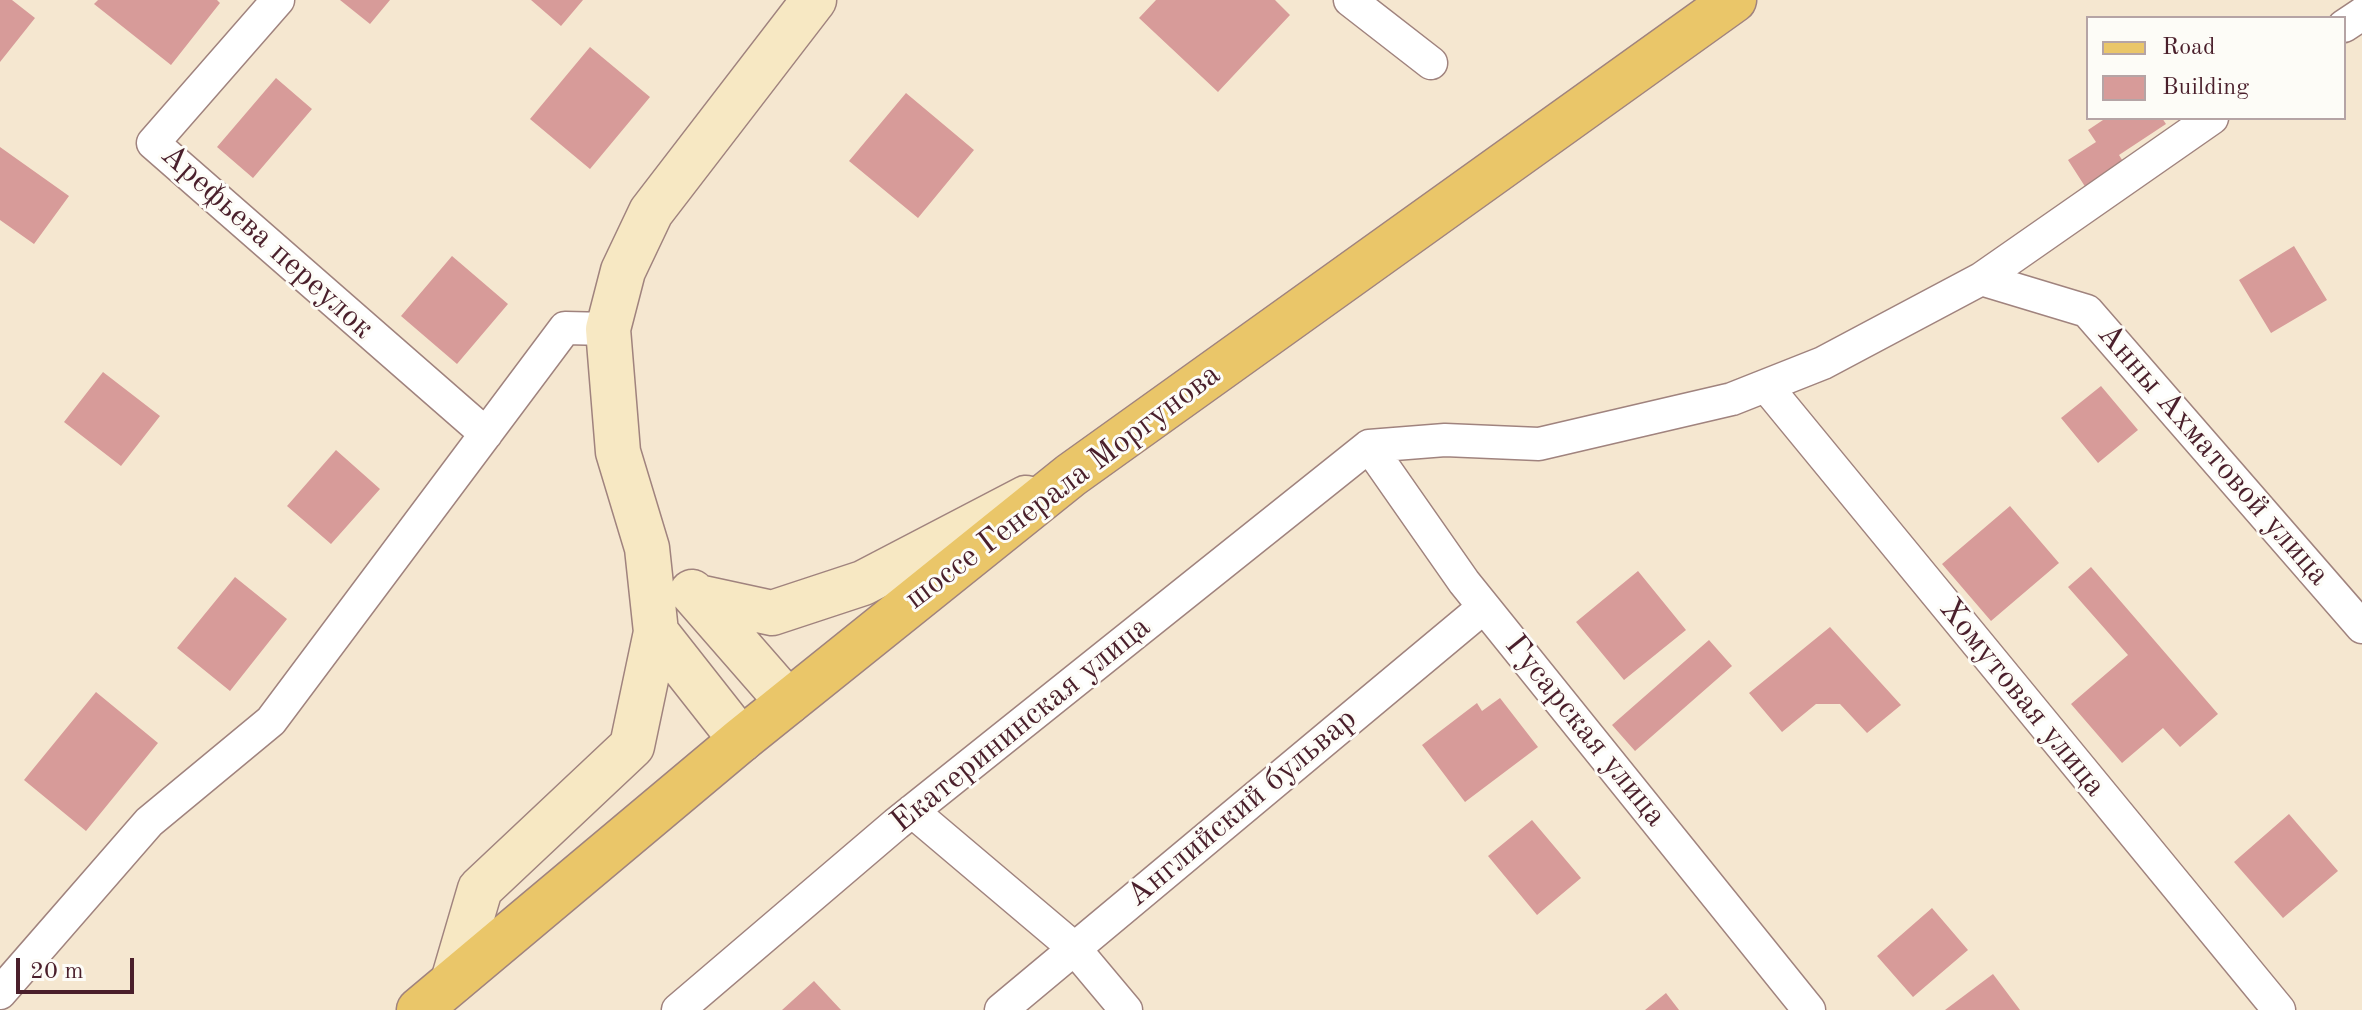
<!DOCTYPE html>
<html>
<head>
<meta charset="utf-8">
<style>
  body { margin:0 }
  #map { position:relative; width:2362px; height:1010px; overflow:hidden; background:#f5e7d0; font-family:"Old Standard TT",serif }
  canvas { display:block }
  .legend { position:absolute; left:2086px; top:16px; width:260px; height:104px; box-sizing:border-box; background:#fdfcf7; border:2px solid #b5a4a5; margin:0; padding:10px 14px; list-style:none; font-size:24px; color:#4a1f2b }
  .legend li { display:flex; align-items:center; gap:16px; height:40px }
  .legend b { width:40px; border:2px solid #b5a4a5 }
  .scale { position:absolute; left:16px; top:958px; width:118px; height:36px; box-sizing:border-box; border:4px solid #4a1f2b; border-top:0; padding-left:10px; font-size:24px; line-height:28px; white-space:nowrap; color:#4a1f2b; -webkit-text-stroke:6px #fdfcf7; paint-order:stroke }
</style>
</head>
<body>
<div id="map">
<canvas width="2362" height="1010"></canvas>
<ul class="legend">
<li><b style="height:10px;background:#eac669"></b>Road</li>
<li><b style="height:22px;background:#d79b99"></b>Building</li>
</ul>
<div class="scale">20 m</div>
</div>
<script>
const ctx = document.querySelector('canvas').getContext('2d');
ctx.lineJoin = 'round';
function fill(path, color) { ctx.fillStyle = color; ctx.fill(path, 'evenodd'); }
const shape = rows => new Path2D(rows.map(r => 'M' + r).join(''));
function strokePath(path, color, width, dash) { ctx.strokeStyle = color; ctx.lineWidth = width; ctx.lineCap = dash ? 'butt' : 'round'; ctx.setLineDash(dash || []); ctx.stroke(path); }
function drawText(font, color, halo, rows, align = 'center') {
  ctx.font = font + ' "Old Standard TT",serif'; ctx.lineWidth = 6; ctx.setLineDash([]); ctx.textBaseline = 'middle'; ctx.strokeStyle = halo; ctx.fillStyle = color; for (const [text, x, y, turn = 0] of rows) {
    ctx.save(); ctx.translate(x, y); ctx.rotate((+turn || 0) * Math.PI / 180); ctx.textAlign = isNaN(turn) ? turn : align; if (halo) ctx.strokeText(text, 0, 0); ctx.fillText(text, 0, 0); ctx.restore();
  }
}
const building = shape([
  [0,0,12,0,35,18,0,62],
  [98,0,217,0,220,3,171,65,94,4],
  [340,0,390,0,370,24],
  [531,0,583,0,561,26],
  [1156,0,1275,0,1290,15,1218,92,1139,18],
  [590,47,650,97,590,169,530,119],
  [276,78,312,109,253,178,217,147],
  [906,93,974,150,918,218,849,161],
  [2106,118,2162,118,2166,124,2119,155,2131,174,2093,199,2068,160,2096,142,2088,130],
  [0,147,69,196,34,244,0,220],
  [2294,246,2327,300,2271,333,2239,280],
  [452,256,508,304,457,364,401,316],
  [103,372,160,416,121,466,64,422],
  [2101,386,2138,430,2098,463,2061,418],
  [336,450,380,489,331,544,287,506],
  [2010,506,2059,563,1991,621,1942,564],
  [2091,567,2218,714,2180,747,2163,728,2122,763,2071,704,2128,655,2068,587],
  [1638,571,1686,630,1624,680,1576,622],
  [235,577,287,619,230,691,177,648],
  [1830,627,1901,705,1867,733,1840,704,1816,704,1782,732,1749,693],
  [1709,640,1732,666,1635,751,1612,725],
  [96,692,158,743,86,831,24,780],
  [1500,698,1538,747,1465,802,1422,745,1477,703,1482,711],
  [2289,814,2338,871,2283,918,2234,862],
  [1532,820,1581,878,1537,915,1488,856],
  [1932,908,1968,950,1913,997,1877,956],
  [1993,974,2020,1010,1945,1010],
  [814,981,841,1010,782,1010],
  [1666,993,1679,1010,1645,1010]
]);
const street = shape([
  [278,0,153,143,486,434],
  [1350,0,1431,63],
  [2344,26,2362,14],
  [1981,279,2212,118],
  [1766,386,2279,1010],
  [1369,446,1445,440,1539,444,1732,399,1823,363,1981,279,2087,311,2362,627],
  [1369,446,1464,582,1809,1010],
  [912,811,1074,948,1126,1010],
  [0,993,149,822,271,721,565,328,608,329],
  [678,1010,896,824,1369,446],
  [1001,1010,1484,607]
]);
const secondary = shape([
  [692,592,788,702],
  [698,597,772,613,863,583,1026,498],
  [656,632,741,740],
  [453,981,480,889,632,746,656,632,647,548,618,452,608,329,623,271,651,212,814,0]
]);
const primary = shape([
  [419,1010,741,740,1071,475,1734,0]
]);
const streetNames = [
  ["Арефьева переулок",267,242,42],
  ["Анны Ахматовой улица",2213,455,49],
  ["шоссе Генерала Моргунова",1063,487,-37],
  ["Хомутовая улица",2022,698,51],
  ["Екатерининская улица",1021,725,-39],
  ["Гусарская улица",1585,731,51],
  ["Английский бульвар",1242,808,-40]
];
fill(building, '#d79b99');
strokePath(street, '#a0837e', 35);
strokePath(secondary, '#a0837e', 47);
strokePath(primary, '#a0837e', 47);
strokePath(street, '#fff', 32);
strokePath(secondary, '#f7e8c3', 44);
strokePath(primary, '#eac669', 44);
drawText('32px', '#4a1f2b', '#fdfcf7', streetNames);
</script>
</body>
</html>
